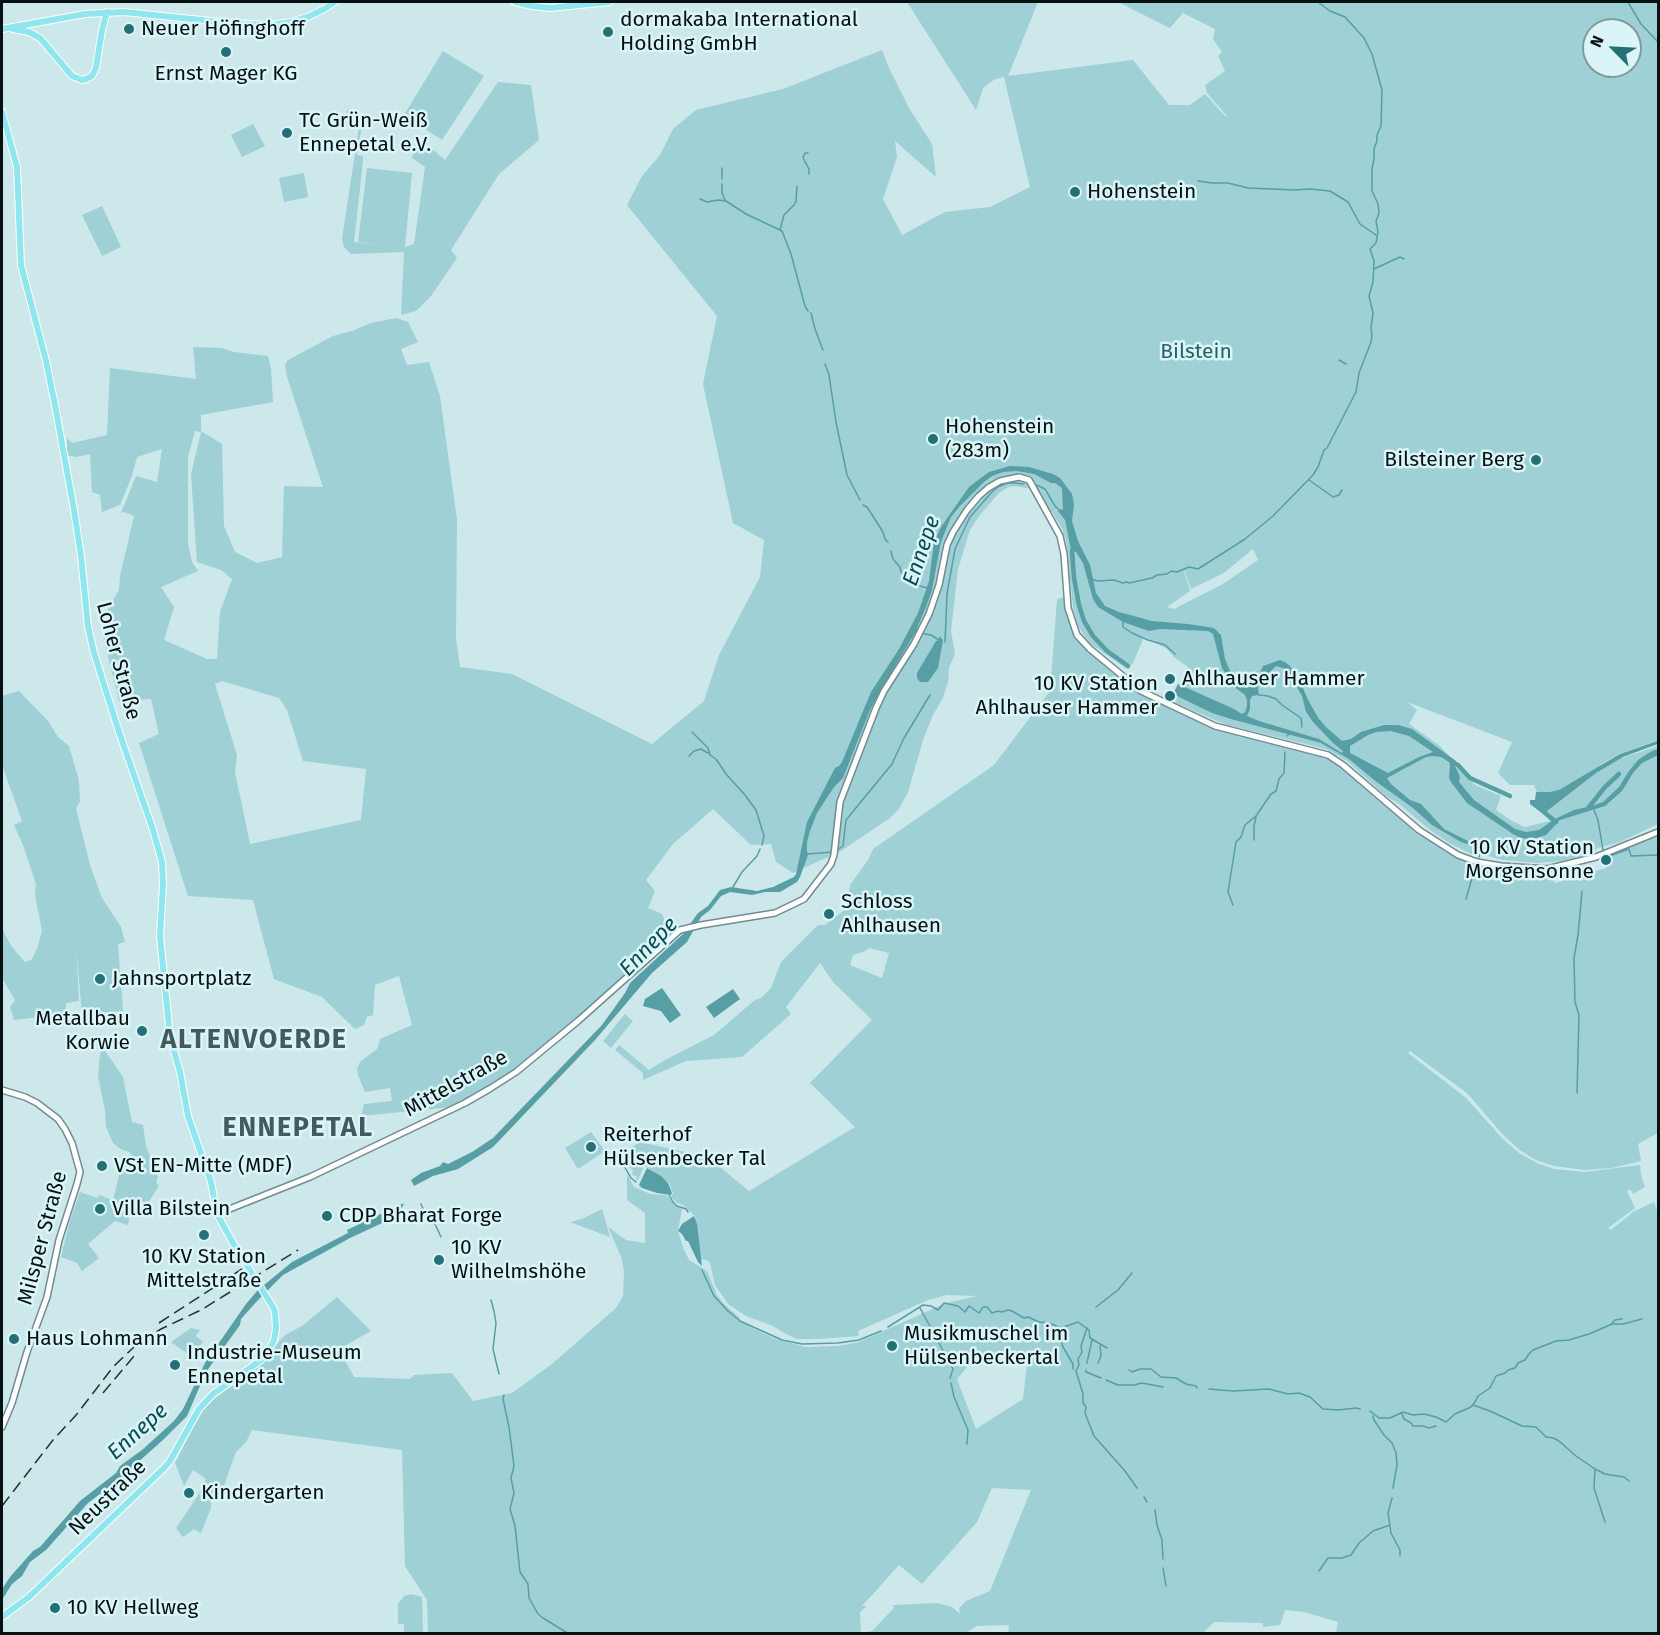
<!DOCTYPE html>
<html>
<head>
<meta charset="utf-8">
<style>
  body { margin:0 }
  #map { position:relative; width:1660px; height:1635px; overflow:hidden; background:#cce8eb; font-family:"Fira Sans",sans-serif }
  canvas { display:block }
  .frame { position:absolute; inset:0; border:3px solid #071112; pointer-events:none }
  .north { position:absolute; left:1582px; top:18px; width:60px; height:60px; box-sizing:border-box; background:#d9f5f8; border:2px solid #859a9c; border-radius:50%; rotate:294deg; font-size:16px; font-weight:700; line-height:24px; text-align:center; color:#071112 }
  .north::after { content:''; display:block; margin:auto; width:21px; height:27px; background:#256f77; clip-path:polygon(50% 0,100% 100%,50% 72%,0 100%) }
</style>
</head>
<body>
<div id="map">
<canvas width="1660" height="1635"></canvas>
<div class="frame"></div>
<div class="north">N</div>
</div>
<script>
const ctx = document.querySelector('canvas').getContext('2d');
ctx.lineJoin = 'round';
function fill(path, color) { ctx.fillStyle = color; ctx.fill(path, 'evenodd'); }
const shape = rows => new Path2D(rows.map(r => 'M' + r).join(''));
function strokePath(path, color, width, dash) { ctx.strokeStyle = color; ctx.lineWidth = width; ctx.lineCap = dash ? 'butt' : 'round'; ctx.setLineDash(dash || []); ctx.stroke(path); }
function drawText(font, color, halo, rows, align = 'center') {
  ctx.font = font + ' "Fira Sans",sans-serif'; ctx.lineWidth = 5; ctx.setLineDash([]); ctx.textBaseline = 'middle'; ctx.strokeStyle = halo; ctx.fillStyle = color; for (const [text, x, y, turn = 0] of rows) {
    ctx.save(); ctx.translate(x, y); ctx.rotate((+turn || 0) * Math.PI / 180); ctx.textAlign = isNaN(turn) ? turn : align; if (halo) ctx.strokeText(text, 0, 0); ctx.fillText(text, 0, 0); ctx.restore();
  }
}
const green = shape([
  [907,2,1038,2,1008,76,1133,60,1169,105,1190,105,1205,94,1226,117,1227,116,1207,93,1205,85,1225,71,1218,56,1222,52,1213,39,1215,29,1183,13,1170,28,1118,2,1658,2,1658,740,1619,754,1598,766,1658,746,1658,824,1620,842,1598,848,1587,855,1561,861,1537,863,1503,860,1488,856,1473,855,1449,843,1430,830,1399,804,1386,796,1347,761,1326,749,1227,725,1175,703,1188,667,1174,657,1166,648,1144,637,1133,663,1127,669,1091,644,1084,636,1077,623,1073,608,1066,541,1062,528,1052,512,1050,513,1038,490,1015,486,1008,487,999,493,979,516,970,530,958,569,951,631,955,654,949,668,948,682,943,698,933,715,923,740,908,792,899,809,890,818,841,851,793,873,776,862,771,844,751,845,713,809,673,844,646,880,655,891,648,908,662,914,669,931,657,946,603,996,514,1070,481,1092,452,1107,361,1116,364,1104,392,1101,390,1088,365,1092,358,1075,357,1069,360,1062,377,1049,380,1039,412,1025,399,976,375,985,373,1015,367,1017,364,1025,355,1029,322,997,274,979,253,900,188,896,139,743,159,734,151,699,119,701,103,636,106,613,119,590,120,576,134,516,124,512,121,513,136,476,157,482,162,449,137,457,132,476,120,505,102,512,100,495,92,492,90,454,76,457,67,455,67,438,72,443,107,435,110,368,196,379,193,347,222,348,234,352,268,356,271,368,273,402,201,415,201,431,222,444,224,526,235,552,257,563,282,557,284,486,323,487,287,377,285,364,288,360,333,336,352,331,371,323,396,318,408,322,418,342,401,349,407,365,429,362,440,396,457,520,456,638,460,667,512,674,652,744,704,701,719,655,760,577,764,540,733,523,703,384,717,316,627,205,642,176,660,155,673,129,696,110,783,89,882,50,888,66,909,108,932,144,936,177,895,141,897,157,883,199,902,235,945,212,990,207,1030,187,1004,77,995,79,983,88,976,110],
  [1594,30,1630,30,1630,66,1594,66],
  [195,431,201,432,191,474,197,562,221,570,232,579,220,612,217,659,207,659,164,640,174,607,161,587,198,571,192,562,188,544,188,457],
  [1253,549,1258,560,1223,584,1174,609,1167,607,1190,591,1181,561,1191,589,1224,573],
  [222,681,279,698,287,710,303,761,366,769,361,820,250,844,235,772,237,755,215,684],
  [1407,702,1512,742,1498,773,1510,785,1534,785,1537,792,1540,792,1537,806,1550,821,1525,827,1512,821,1496,810,1501,796,1475,785,1440,746,1409,724,1417,710],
  [443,51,484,76,442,140,404,115],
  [498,82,531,85,539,140,499,174,451,250,457,258,431,296,416,311,401,315,404,252,351,254,344,247,342,239,360,120,346,114,347,110,363,117,357,155,363,156,363,161,354,242,392,246,358,242,367,168,412,173,405,247,414,244,425,167,412,158,418,137,445,160],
  [253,124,265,146,242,157,231,135],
  [304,173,308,197,284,202,279,178],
  [102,206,121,247,102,256,82,215],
  [1064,597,1068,616,1079,641,1140,691,1207,725,1225,731,1319,754,1326,757,1341,767,1407,822,1477,863,1546,870,1555,883,1606,868,1604,856,1658,835,1658,1133,1638,1144,1641,1161,1612,1168,1585,1170,1554,1166,1536,1160,1521,1151,1503,1135,1468,1094,1410,1051,1408,1053,1465,1097,1503,1139,1519,1153,1537,1163,1554,1169,1585,1172,1640,1165,1641,1175,1645,1187,1633,1194,1631,1190,1627,1191,1635,1208,1608,1228,1611,1230,1633,1212,1654,1202,1658,1213,1658,1633,1336,1633,1338,1622,1304,1612,1285,1610,1280,1625,1263,1627,1263,1623,1214,1622,1202,1634,1008,1633,1009,1625,977,1626,964,1634,428,1633,427,1600,405,1566,402,1450,252,1430,246,1442,236,1452,222,1491,218,1491,211,1499,211,1508,201,1533,194,1529,183,1537,176,1528,199,1494,206,1479,193,1470,184,1486,175,1463,197,1420,206,1406,215,1398,251,1372,268,1358,275,1346,285,1335,302,1326,337,1297,371,1331,339,1349,354,1377,410,1379,414,1375,452,1373,473,1401,512,1393,552,1364,616,1308,623,1296,624,1272,622,1259,608,1227,626,1240,645,1243,645,1213,627,1200,627,1174,634,1187,650,1194,666,1195,676,1205,682,1209,678,1231,684,1250,689,1260,707,1271,717,1295,723,1303,739,1317,741,1322,773,1338,805,1347,838,1346,859,1342,946,1303,977,1296,947,1295,928,1300,858,1331,859,1336,819,1339,797,1339,786,1334,773,1326,746,1316,728,1304,715,1285,710,1263,707,1260,703,1260,700,1257,695,1216,683,1205,677,1203,671,1197,673,1193,669,1183,647,1167,637,1162,644,1166,638,1180,636,1179,637,1176,632,1175,633,1170,629,1167,630,1159,628,1158,627,1150,640,1142,708,1157,749,1191,855,1127,810,1083,872,1020,833,982,820,963,786,1007,791,1014,742,1057,686,1061,643,1080,643,1073,615,1050,619,1045,649,1070,665,1060,714,1035,755,1000,761,998,771,988,781,962,818,925,825,925,846,909,850,885,868,860,873,849,994,765,1050,691,1057,599],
  [869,948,889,953,882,978,850,965,853,955,863,952],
  [977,1355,1028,1355,1023,1399,976,1429,957,1379],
  [992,1488,1031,1490,990,1591,966,1601,959,1608,960,1614,952,1607,937,1603,893,1605,894,1608,872,1631,861,1633,860,1612,867,1606,862,1606,899,1565,922,1584,977,1522],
  [19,691,48,721,58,737,69,746,79,781,80,802,76,808,90,865,102,898,121,927,125,942,118,944,123,1011,82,1014,76,947,79,1001,66,1003,66,1014,14,1020,10,1007,15,1000,2,978,2,928,11,946,25,962,31,960,34,955,38,946,42,931,35,895,36,884,23,845,14,825,22,821,2,765,2,696],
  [625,1014,633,1021,611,1048,603,1041],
  [101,1045,123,1077,132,1122,143,1125,146,1146,158,1177,156,1182,159,1186,140,1215,131,1205,128,1225,115,1221,88,1244,99,1258,82,1271,77,1263,61,1257,69,1224,80,1192,97,1198,99,1195,113,1200,122,1164,132,1161,130,1152,122,1150,113,1143,106,1127,105,1111,98,1076],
  [591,1132,605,1151,578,1169,565,1148],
  [602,1209,610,1237,570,1222,582,1219],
  [191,1328,200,1330,196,1336,203,1342,196,1351,202,1357,199,1362,171,1342],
  [411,1594,422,1597,423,1633,404,1633,404,1624,398,1624,398,1604,404,1596]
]);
const water = shape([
  [1010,466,1029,467,1053,474,1060,478,1072,494,1074,505,1072,521,1078,541,1090,565,1096,593,1105,606,1119,612,1152,621,1188,624,1214,628,1221,635,1225,659,1229,669,1243,686,1247,688,1255,685,1263,666,1280,660,1285,662,1290,666,1300,681,1308,700,1319,719,1326,727,1342,741,1351,739,1361,732,1384,725,1398,725,1412,729,1456,761,1455,766,1460,776,1459,782,1474,800,1515,829,1526,832,1539,830,1552,821,1553,818,1555,819,1574,810,1587,807,1590,803,1592,806,1603,802,1619,787,1629,771,1638,760,1652,751,1658,749,1658,755,1642,763,1633,773,1622,791,1605,806,1560,820,1546,835,1533,839,1520,838,1513,834,1467,803,1451,782,1449,777,1450,766,1449,762,1441,757,1432,756,1426,757,1387,778,1391,784,1410,800,1421,804,1444,829,1468,841,1470,843,1467,844,1461,842,1432,825,1413,808,1374,780,1349,759,1321,743,1231,719,1212,713,1177,696,1174,692,1178,684,1234,709,1242,714,1245,712,1247,706,1247,700,1245,695,1233,686,1222,668,1213,634,1208,631,1160,629,1149,631,1123,622,1098,607,1093,599,1083,563,1076,552,1071,550,1065,520,1058,511,1061,509,1063,510,1062,488,1055,483,1051,483,1034,474,1017,471,1003,472,992,476,984,482,960,506,951,517,941,542,932,590,926,607,917,628,918,631,915,633,879,693,870,710,843,778,834,787,817,813,810,831,807,842,807,852,808,853,808,855,800,877,797,882,780,892,765,892,752,895,730,892,721,896,710,910,701,917,687,942,652,973,595,1040,493,1147,458,1169,433,1176,414,1186,411,1180,421,1173,440,1166,443,1162,448,1164,472,1152,493,1138,602,1025,625,993,630,983,683,934,698,913,708,906,720,890,731,887,757,891,773,887,794,877,796,874,807,822,835,768,839,766,842,762,871,692,899,649,918,613,929,581,934,542,941,527,969,487,989,472],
  [1276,666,1283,668,1294,682,1302,696,1306,712,1313,722,1333,743,1343,751,1342,753,1319,739,1259,721,1247,716,1250,709,1250,700,1252,696,1259,695,1258,687,1262,680],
  [1391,731,1409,736,1433,752,1419,757,1388,773,1350,753,1350,746,1368,735,1376,732],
  [939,636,943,640,938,668,928,682,920,682,917,678,917,673,936,641,939,640],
  [1657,741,1658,744,1623,757,1596,773,1543,814,1530,804,1530,800,1535,800,1536,792,1550,792,1559,790,1620,754],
  [662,988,681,1015,670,1023,661,1011,643,1006,645,999],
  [733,989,740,999,714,1018,706,1007],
  [647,1168,661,1176,668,1183,672,1193,671,1195,657,1193,642,1188,639,1185],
  [404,1203,400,1212,393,1218,350,1238,283,1275,258,1300,241,1319,240,1325,206,1372,187,1416,164,1439,117,1481,88,1503,46,1550,30,1562,22,1576,12,1584,2,1600,2,1589,10,1577,33,1551,40,1547,80,1501,116,1473,120,1466,142,1450,174,1421,183,1409,205,1363,246,1304,258,1290,292,1262,348,1233,347,1230],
  [694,1216,697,1224,702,1266,698,1262,688,1241,686,1241,682,1234,678,1231,682,1224]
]);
const stream = shape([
  [1628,2,1641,24,1658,42],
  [808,153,805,153,803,158,809,169,809,174],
  [722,179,722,168],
  [1198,181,1212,183,1228,183,1248,188,1295,190,1310,189,1330,191,1348,202,1360,224,1376,235],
  [722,184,722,193,725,200],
  [700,199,707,202,718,200,726,201,746,214,782,231,791,254,805,306,808,311],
  [780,230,784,215,794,205,796,201,797,186],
  [1374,269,1400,257,1404,259],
  [811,313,815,329,823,350],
  [1339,360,1346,364],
  [825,364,829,375,836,422,847,475,860,500],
  [1309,480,1333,497,1339,495,1342,490],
  [1034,484,1045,489,1055,506,1059,510],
  [863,505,867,507,883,532,885,539,888,542],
  [891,551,893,559,900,567,901,572,915,585,928,588],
  [1092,579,1097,581,1114,580,1123,583,1127,582,1129,583,1152,578,1157,575,1167,574,1171,571,1177,572,1189,567,1198,569,1245,539,1273,516,1313,475,1318,467,1324,450,1327,448,1356,392,1359,373,1371,342,1372,335,1371,328,1373,313,1369,296,1373,282,1374,261,1370,249,1376,243,1378,232,1376,221,1379,213,1378,204,1372,191,1372,169,1374,159,1374,149,1377,141,1377,135,1381,126,1382,90,1372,54,1364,38,1345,17,1330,11,1318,2],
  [1123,622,1123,627,1132,633,1148,640,1165,645,1175,654],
  [921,633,931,635,939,640],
  [945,642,947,594,955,549,970,517,992,492,998,487,1007,483,1014,483,1024,484],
  [1259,695,1268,696,1276,699,1282,705,1301,718,1302,727],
  [692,732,708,748,710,755,716,759,726,774,745,795,756,810,764,836,762,845],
  [1287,736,1289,734],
  [689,756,694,751,701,749,708,753],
  [1594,810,1598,820,1603,850],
  [1254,840,1254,826,1256,817],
  [1469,842,1481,848,1479,857],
  [837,850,843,846,846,820,892,764,904,738,930,695],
  [808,854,833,852],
  [1610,856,1629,849,1631,856,1658,855],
  [733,887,742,872,757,856,760,849],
  [1466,899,1475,867],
  [1233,905,1228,892,1236,842,1241,837,1245,825,1256,816,1271,794,1276,791,1279,779,1284,773,1285,752],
  [1577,1093,1579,1015,1575,1002,1574,958,1578,935,1582,891],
  [623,1164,631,1178,636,1182],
  [669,1195,673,1202,677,1206,686,1209,688,1212],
  [421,1204,428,1220,435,1224,441,1237],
  [702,1270,714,1296,728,1311,740,1321,782,1340,802,1344,838,1343,859,1340,881,1331],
  [491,1300,494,1311,496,1323,493,1349,499,1374],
  [1096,1307,1118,1290,1132,1273],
  [920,1308,953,1369,950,1378],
  [1612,1323,1615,1320,1622,1319],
  [888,1327,923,1305,931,1306,938,1310,944,1303,958,1306,965,1312,969,1306,979,1313,983,1307,987,1307,992,1313,998,1311,1002,1312,1008,1310,1012,1311,1024,1318,1028,1317,1039,1322,1049,1323,1061,1328,1078,1322,1089,1330,1090,1338,1107,1348],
  [1087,1328,1081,1346,1082,1352,1078,1359,1079,1365,1076,1371,1083,1394,1083,1403,1086,1407,1085,1413,1094,1436,1125,1471,1137,1488],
  [1057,1329,1063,1347,1073,1364,1073,1369],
  [1087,1363,1092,1340],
  [1098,1363,1101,1356,1100,1346],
  [1086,1370,1086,1372,1101,1378],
  [1129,1370,1132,1372,1140,1369,1151,1369,1161,1377,1176,1378,1186,1384,1196,1386,1197,1388],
  [1106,1380,1118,1385,1134,1385,1142,1383,1163,1387],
  [951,1383,954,1397,968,1430,967,1444],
  [1209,1389,1233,1391,1269,1389,1288,1394,1299,1393,1310,1397,1323,1409,1338,1410,1356,1408,1360,1409],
  [504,1395,503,1399,509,1427,514,1466,511,1478,514,1493,510,1509,515,1526,520,1572,528,1584,529,1598,538,1614,543,1618,569,1634],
  [1473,1405,1490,1411,1522,1426,1536,1427,1546,1437,1553,1438,1559,1441,1576,1456,1595,1469,1605,1474,1624,1477,1629,1481],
  [1370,1411,1379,1418,1390,1418,1403,1412,1413,1415,1424,1414,1436,1417,1446,1422,1455,1414,1471,1407,1475,1402,1478,1396,1490,1388,1496,1376,1505,1373,1508,1370,1515,1368,1518,1363,1525,1360,1529,1354,1533,1350,1556,1341,1569,1340,1589,1334,1612,1324,1623,1324,1642,1319],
  [1402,1414,1404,1419,1411,1423,1413,1426,1423,1426,1429,1428,1436,1426],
  [1373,1416,1374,1420,1384,1435,1392,1443,1396,1453,1397,1465,1393,1488],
  [1595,1469,1594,1488,1605,1522],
  [1144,1497,1147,1502],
  [1392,1498,1388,1513,1391,1533,1400,1550,1400,1556],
  [1155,1510,1157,1525,1162,1540,1163,1559],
  [1163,1568,1166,1586],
  [1319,1571,1328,1558,1342,1558,1351,1555,1359,1543,1373,1531,1390,1525]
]);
const canal = shape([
  [1075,545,1072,551,1074,578,1079,605,1084,621,1093,636,1107,651,1128,666],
  [1452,762,1458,765,1470,778,1510,796],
  [1589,807,1605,787,1619,774],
  [1545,813,1556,822]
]);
const minor = shape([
  [2,1090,25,1097,37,1103,58,1119,65,1129,72,1143,80,1172,77,1184,59,1240,47,1297,27,1352,12,1403,2,1427],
  [217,1214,310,1177,465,1103,491,1088,516,1072,578,1021,680,930,701,925,775,913,804,899,831,864,834,855,840,802,850,776,876,708,884,691,914,644,929,614,939,585,947,545,953,532,967,510,979,496,988,488,1000,481,1019,477,1029,480,1060,536,1064,554,1068,608,1077,635,1090,649,1141,691,1215,726,1328,755,1343,765,1419,830,1458,855,1477,862,1501,866,1547,869,1596,857,1658,832]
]);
const major = shape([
  [515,2,532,6,550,8,609,2],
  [2,29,85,14,124,12,230,23,271,25,290,22,308,17,324,9,335,2],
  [13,29,29,32,40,38,72,76,82,80,86,79,92,76,96,68,102,30,107,12],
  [2,112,17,167,21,265,46,361,55,405,74,510,81,556,88,627,94,653,119,732,153,830,162,862,163,884,160,936,170,1037,180,1072,188,1116,211,1182,217,1214,233,1243,273,1307,275,1312,276,1329,274,1340,269,1350,260,1361,213,1394,199,1409,170,1461,163,1469,29,1597,2,1617]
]);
const rail = shape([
  [159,1323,242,1269],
  [103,1393,134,1356],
  [2,1506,53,1440,77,1414,113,1367,136,1345,161,1329,201,1310,298,1250]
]);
const markers = [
  [129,29,6,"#256f77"],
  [608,32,6,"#256f77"],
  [226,52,6,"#256f77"],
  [287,133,6,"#256f77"],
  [1075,192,6,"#256f77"],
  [933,439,6,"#256f77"],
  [1536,460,6,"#256f77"],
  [1170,679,6,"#256f77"],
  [1170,696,6,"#256f77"],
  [1606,860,6,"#256f77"],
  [829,914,6,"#256f77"],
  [100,979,6,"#256f77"],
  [142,1031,6,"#256f77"],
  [591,1147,6,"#256f77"],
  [102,1166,6,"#256f77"],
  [100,1209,6,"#256f77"],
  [327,1216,6,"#256f77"],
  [204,1235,6,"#256f77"],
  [439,1260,6,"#256f77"],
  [14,1339,6,"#256f77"],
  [892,1346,6,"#256f77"],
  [175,1365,6,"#256f77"],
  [189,1493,6,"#256f77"],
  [55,1608,6,"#256f77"]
];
const poiNames = [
  ["dormakaba International",620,20],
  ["Holding GmbH",620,44],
  ["Neuer Höfinghoff",141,29],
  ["Ernst Mager KG",226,74,"center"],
  ["TC Grün-Weiß",299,121],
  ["Ennepetal e.V.",299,145],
  ["Hohenstein",1087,192],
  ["Hohenstein",945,427],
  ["(283m)",945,451],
  ["Bilsteiner Berg",1524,460,"right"],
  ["Ahlhauser Hammer",1182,679],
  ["10 KV Station",1158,684,"right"],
  ["Ahlhauser Hammer",1158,708,"right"],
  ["10 KV Station",1594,848,"right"],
  ["Morgensonne",1594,872,"right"],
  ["Schloss",841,902],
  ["Ahlhausen",841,926],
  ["Jahnsportplatz",112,979],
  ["Metallbau",130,1019,"right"],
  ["Korwie",130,1043,"right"],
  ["Reiterhof",603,1135],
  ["Hülsenbecker Tal",603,1159],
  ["VSt EN-Mitte (MDF)",114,1166],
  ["Villa Bilstein",112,1209],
  ["CDP Bharat Forge",339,1216],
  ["10 KV",451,1248],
  ["Wilhelmshöhe",451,1272],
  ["10 KV Station",204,1257,"center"],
  ["Mittelstraße",204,1281,"center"],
  ["Musikmuschel im",904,1334],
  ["Hülsenbeckertal",904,1358],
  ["Haus Lohmann",26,1339],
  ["Industrie-Museum",187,1353],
  ["Ennepetal",187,1377],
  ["Kindergarten",201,1493],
  ["10 KV Hellweg",67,1608]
];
const parkNames = [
  ["Bilstein",1196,352]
];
const streetNames = [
  ["Loher Straße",118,661,75],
  ["Mittelstraße",456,1084,-29],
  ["Milsper Straße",43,1238,-75],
  ["Neustraße",108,1498,-44]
];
const waterNames = [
  ["Ennepe",922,551,-71],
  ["Ennepe",649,947,-46],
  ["Ennepe",138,1432,-42]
];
const districtNames = [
  ["ALTENVOERDE",254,1040],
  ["ENNEPETAL",298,1128]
];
fill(green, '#9ed0d5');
fill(water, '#589ea5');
strokePath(stream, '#589ea5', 1.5);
strokePath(canal, '#589ea5', 4.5);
strokePath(minor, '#728c8f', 8);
strokePath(major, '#fff', 8);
strokePath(minor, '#fff', 5);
strokePath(major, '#8fe6ee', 6);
strokePath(rail, '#253234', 1.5, [12, 6]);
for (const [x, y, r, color] of markers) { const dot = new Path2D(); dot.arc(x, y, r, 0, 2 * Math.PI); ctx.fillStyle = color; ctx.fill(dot); strokePath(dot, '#d9f5f8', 2); }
drawText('21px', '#071112', '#d9f5f8', poiNames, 'left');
drawText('21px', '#266167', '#d9f5f8', parkNames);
drawText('21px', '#071112', '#d9f5f8', streetNames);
drawText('italic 22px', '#0d4d53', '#d9f5f8', waterNames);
ctx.letterSpacing = '1.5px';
drawText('bold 27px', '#435b5e', '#d9f5f8', districtNames);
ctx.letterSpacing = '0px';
</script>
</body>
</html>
